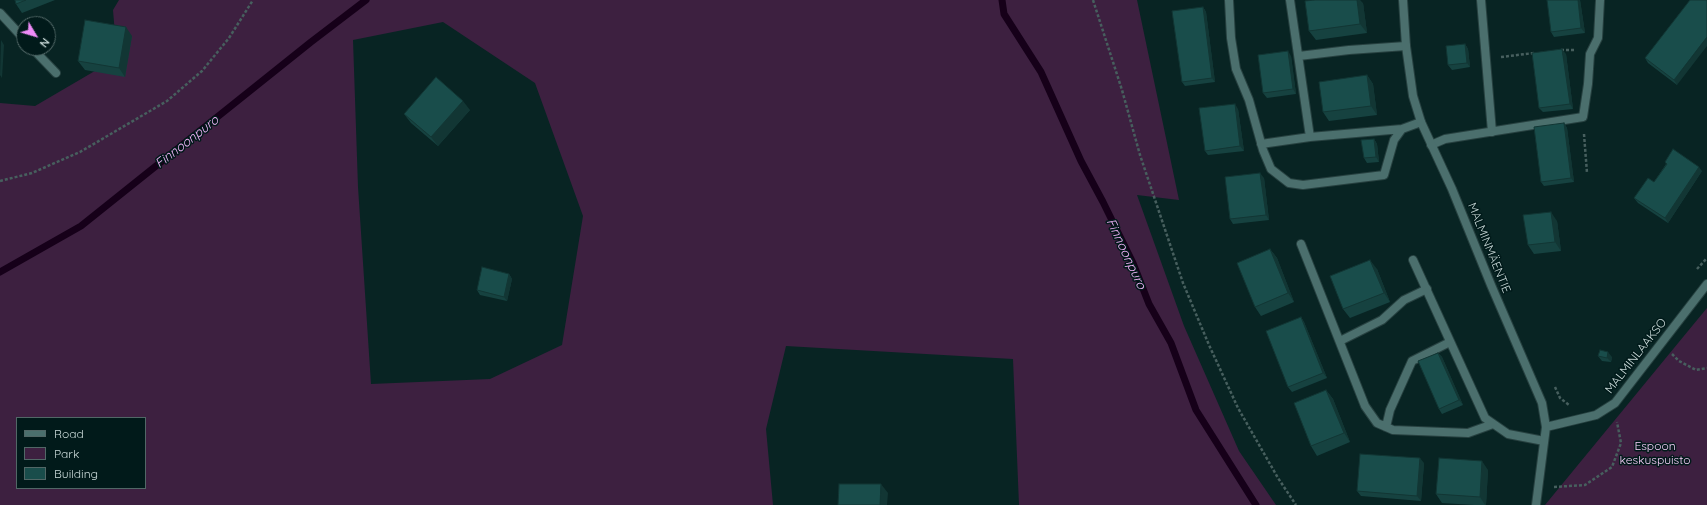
<!DOCTYPE html>
<html>
<head>
<meta charset="utf-8">
<style>
  body { margin:0 }
  #map { position:relative; width:1707px; height:505px; overflow:hidden; background:#082423; font-family:Quicksand,sans-serif }
  canvas { display:block }
  .legend { position:absolute; left:16px; top:417px; width:130px; height:72px; box-sizing:border-box; background:#011a1a; border:1px solid #516766; margin:0; padding:5px 7px; list-style:none; font-size:12px; color:#cadad9 }
  .legend li { display:flex; align-items:center; gap:8px; height:20px }
  .legend b { width:20px; border:1px solid #516766 }
  .north { position:absolute; left:16px; top:16px; width:40px; height:40px; box-sizing:border-box; background:#011a1a; border:1px solid #516766; border-radius:50%; rotate:128deg; font-size:11px; font-weight:700; line-height:16px; text-align:center; color:#cadad9 }
  .north::after { content:''; display:block; margin:auto; width:14px; height:18px; background:#ef8bf7; clip-path:polygon(50% 0,100% 100%,50% 72%,0 100%) }
</style>
</head>
<body>
<div id="map">
<canvas width="1707" height="505"></canvas>
<ul class="legend">
<li><b style="height:5px;background:#4b6f6d"></b>Road</li>
<li><b style="height:11px;background:#3d2040"></b>Park</li>
<li><b style="height:11px;background:#194d4b"></b>Building</li>
</ul>
<div class="north">N</div>
</div>
<script>
const ctx = document.querySelector('canvas').getContext('2d');
ctx.lineJoin = 'round';
function fill(path, color) { ctx.fillStyle = color; ctx.fill(path, 'evenodd'); }
const shape = rows => new Path2D(rows.map(r => 'M' + r).join(''));
function strokePath(path, color, width, dash) { ctx.strokeStyle = color; ctx.lineWidth = width; ctx.lineCap = dash ? 'butt' : 'round'; ctx.setLineDash(dash || []); ctx.stroke(path); }
function drawText(font, color, halo, rows, align = 'center') {
  ctx.font = font + ' Quicksand,sans-serif'; ctx.lineWidth = 3; ctx.setLineDash([]); ctx.textBaseline = 'middle'; ctx.strokeStyle = halo; ctx.fillStyle = color; for (const [text, x, y, turn = 0] of rows) {
    ctx.save(); ctx.translate(x, y); ctx.rotate((+turn || 0) * Math.PI / 180); ctx.textAlign = isNaN(turn) ? turn : align; if (halo) ctx.strokeText(text, 0, 0); ctx.fillText(text, 0, 0); ctx.restore();
  }
}
const green = shape([
  [119,0,1137,0,1179,200,1137,195,1184,326,1239,451,1276,505,1019,505,1013,359,786,346,766,429,773,505,0,505,0,103,35,106,117,58,113,10],
  [443,22,535,83,583,216,562,345,490,379,371,384,358,187,353,40],
  [17,418,145,418,145,488,17,488],
  [1707,308,1707,505,1545,505,1688,331]
]);
const stream = shape([
  [1002,0,1004,14,1041,72,1081,161,1103,202,1133,263,1149,304,1171,343,1196,410,1256,505],
  [0,272,81,226,311,42,366,0]
]);
const path = shape([
  [1093,0,1122,90,1140,155,1183,283,1209,345,1238,408,1278,478,1296,505],
  [1561,50,1574,50],
  [1501,57,1534,53],
  [1584,134,1587,173],
  [0,181,32,173,80,152,167,101,202,71,229,38,253,0],
  [1697,269,1707,258],
  [1672,354,1679,361,1696,370,1707,368],
  [1555,387,1560,398,1569,405],
  [1554,487,1585,485,1612,467,1621,443,1617,422]
]);
const service = shape([
  [1229,0,1231,38,1236,69,1249,100,1263,150,1271,169,1289,183,1303,185,1384,175,1394,140,1402,129,1421,122],
  [1290,0,1310,137,1402,129],
  [1481,0,1492,132],
  [0,13,24,39],
  [32,48,56,73],
  [1299,56,1349,50,1406,46],
  [1261,144,1310,137],
  [1431,145,1445,139,1583,117,1588,84,1590,54,1598,38,1600,0],
  [1301,244,1365,406,1377,423,1393,430,1468,433,1493,424],
  [1413,260,1485,418,1508,434,1544,441],
  [1340,341,1382,320,1404,300,1427,289],
  [1386,427,1390,410,1412,361,1450,342]
]);
const minor = shape([
  [1403,0,1406,46,1413,96,1421,122,1452,189,1491,285,1542,403,1546,427,1536,505],
  [1546,427,1596,415,1615,403,1707,284]
]);
const wall = shape([
  [15,0,55,0,22,13,16,4],
  [1580,0,1585,33,1554,37,1551,32],
  [1690,0,1677,85,1648,63,1645,58],
  [1363,3,1367,33,1316,40,1309,31],
  [1203,7,1206,12,1215,82,1185,86,1182,82],
  [132,36,125,77,85,70,78,61],
  [1465,44,1468,49,1470,67,1452,70,1448,65],
  [1566,54,1573,109,1543,112,1539,108],
  [1291,56,1296,94,1267,98,1263,93],
  [1367,75,1373,84,1377,115,1329,121,1323,112],
  [1238,109,1244,151,1208,155,1205,151],
  [470,110,438,146,411,123,404,114],
  [1564,123,1567,128,1574,182,1544,186,1541,182],
  [1374,139,1377,144,1379,162,1367,163,1364,158],
  [1665,162,1702,171,1668,223,1638,203,1634,198,1654,182,1666,164],
  [1264,178,1269,220,1233,224,1230,219],
  [1557,221,1561,251,1534,254,1528,245],
  [1270,249,1277,258,1294,302,1261,316,1255,307],
  [1377,269,1390,302,1350,318,1343,309],
  [509,274,512,279,507,301,480,295,477,290],
  [1301,317,1304,322,1327,378,1292,392,1288,387],
  [1438,353,1442,357,1463,405,1442,414,1439,409],
  [1598,356,1612,357,1611,362,1602,361],
  [1326,390,1333,399,1350,442,1317,456,1311,446],
  [1424,463,1421,501,1361,496,1357,491],
  [1488,470,1486,505,1474,505,1442,503,1436,494]
]);
const shadedWall = shape([
  [1357,0,1360,0,1363,3,1367,33,1360,24],
  [1578,0,1580,0,1585,33,1581,28],
  [1203,7,1206,12,1215,82,1212,78],
  [126,27,132,36,125,77,119,68],
  [1707,37,1707,46,1677,85,1674,80],
  [1,40,4,45,2,78,0,75],
  [1465,44,1468,49,1470,67,1467,63],
  [1562,49,1566,54,1573,109,1570,104],
  [1288,51,1291,56,1296,94,1293,89],
  [1367,75,1373,84,1377,115,1371,106],
  [463,101,470,110,438,146,431,137],
  [1235,104,1238,109,1244,151,1240,146],
  [1564,123,1567,128,1574,182,1571,178],
  [1374,139,1377,144,1379,162,1376,157],
  [1699,167,1702,171,1668,223,1665,218],
  [1260,173,1264,178,1269,220,1266,215],
  [1551,212,1557,221,1561,251,1555,242],
  [1270,249,1277,258,1294,302,1288,293],
  [1370,260,1377,269,1390,302,1384,293],
  [509,274,512,279,507,301,504,297],
  [1301,317,1304,322,1327,378,1323,373],
  [1608,352,1612,357,1611,362,1607,358],
  [1438,353,1442,357,1463,405,1459,400],
  [1326,390,1333,399,1350,442,1344,433],
  [1420,458,1424,463,1421,501,1417,496],
  [1482,461,1488,470,1486,505,1485,505,1480,497],
  [881,484,888,493,887,505,880,505]
]);
const building = shape([
  [15,0,26,0,16,4,15,0],
  [1314,0,1357,0,1360,24,1309,31,1305,1,1314,0],
  [1547,0,1578,0,1581,28,1551,32,1547,0],
  [1690,0,1707,0,1707,37,1674,80,1645,58,1690,0],
  [1203,7,1212,78,1182,82,1172,11,1203,7],
  [85,20,126,27,119,68,78,61,85,20],
  [1465,44,1467,63,1448,65,1446,46,1465,44],
  [1562,49,1570,104,1539,108,1532,53,1562,49],
  [1288,51,1293,89,1263,93,1258,55,1288,51],
  [1367,75,1371,106,1323,112,1319,82,1367,75],
  [436,77,463,101,431,137,404,114,436,77],
  [1235,104,1240,146,1205,151,1199,108,1235,104],
  [1564,123,1571,178,1541,182,1534,127,1564,123],
  [1374,139,1376,157,1364,158,1361,140,1374,139],
  [1673,149,1699,167,1665,218,1634,198,1648,178,1654,182,1667,164,1665,162,1673,149],
  [1260,173,1266,215,1230,219,1225,177,1260,173],
  [1551,212,1555,242,1528,245,1523,215,1551,212],
  [1270,249,1288,293,1255,307,1237,263,1270,249],
  [1370,260,1384,293,1343,309,1330,276,1370,260],
  [482,267,509,274,504,297,477,290,482,267],
  [1301,317,1323,373,1288,387,1266,331,1301,317],
  [1600,350,1608,352,1607,358,1598,356,1600,350],
  [1438,353,1459,400,1439,409,1418,361,1438,353],
  [1326,390,1344,433,1311,446,1294,403,1326,390],
  [1360,454,1420,458,1417,496,1357,491,1360,454],
  [1439,458,1482,461,1480,497,1436,494,1439,458],
  [839,484,881,484,880,505,838,505,839,484]
]);
const streetNames = [
  ["MALMINMÄENTIE",1489,248,68],
  ["MALMINLAAKSO",1636,356,-52]
];
const parkNames = [
  ["Espoon",1655,446],
  ["keskuspuisto",1655,460]
];
const waterNames = [
  ["Finnoonpuro",187,142,-38],
  ["Finnoonpuro",1126,254,65]
];
fill(green, '#3d2040');
strokePath(stream, '#160019', 7);
strokePath(service, '#274140', 10);
strokePath(minor, '#274140', 10);
strokePath(path, '#475f5e', 2.5, [3, 2]);
strokePath(service, '#4b6f6d', 8);
strokePath(minor, '#4b6f6d', 8);
fill(wall, '#164240');
fill(shadedWall, '#123634');
fill(building, '#194d4b');
strokePath(building, '#123634', 1);
drawText('12px', '#cadad9', '#011a1a', streetNames);
drawText('12px', '#f7cef9', '#011a1a', parkNames);
drawText('italic 13px', '#f7b4fd', '#011a1a', waterNames);
</script>
</body>
</html>
